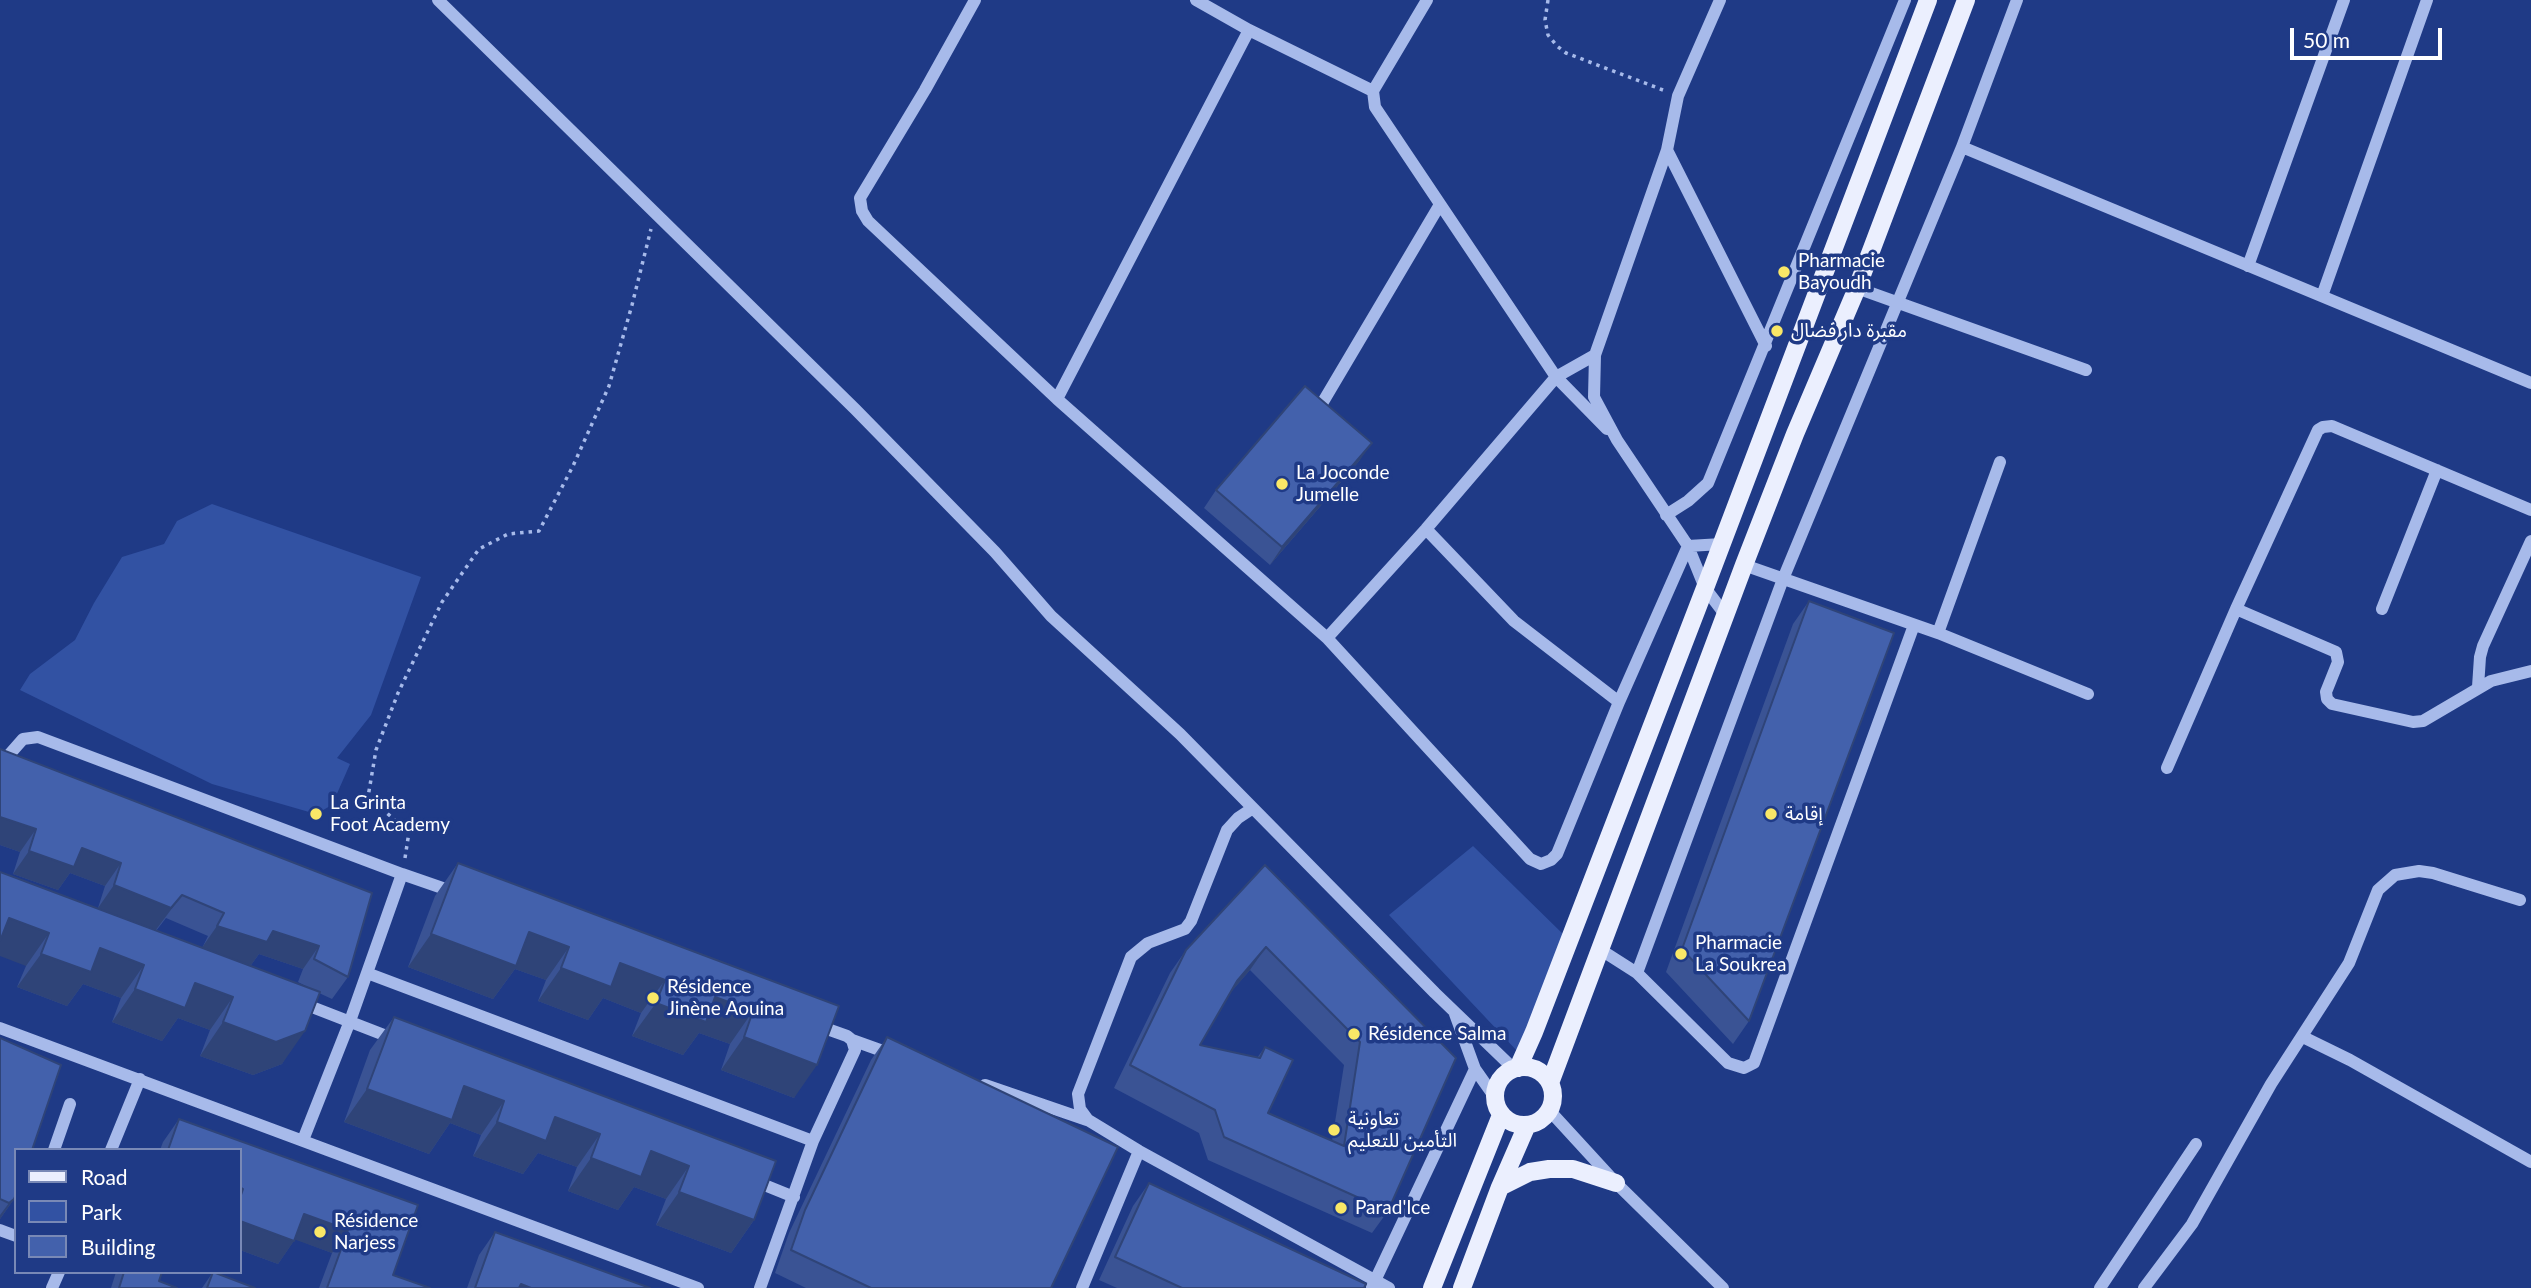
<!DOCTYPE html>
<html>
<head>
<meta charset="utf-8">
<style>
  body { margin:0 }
  #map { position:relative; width:2531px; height:1288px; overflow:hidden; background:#1f3a86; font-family:Lato,sans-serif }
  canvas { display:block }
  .legend { position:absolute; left:14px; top:1148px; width:228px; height:126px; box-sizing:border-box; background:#1f3a86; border:2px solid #7989b6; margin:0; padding:9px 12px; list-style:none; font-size:21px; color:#fff }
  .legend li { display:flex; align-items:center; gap:14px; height:35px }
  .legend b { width:35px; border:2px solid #7989b6 }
  .scale { position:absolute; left:2290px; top:28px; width:152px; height:32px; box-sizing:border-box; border:4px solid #fff; border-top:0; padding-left:9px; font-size:21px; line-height:24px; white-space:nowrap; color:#fff; -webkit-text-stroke:5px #1f3a86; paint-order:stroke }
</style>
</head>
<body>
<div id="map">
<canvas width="2531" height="1288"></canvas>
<ul class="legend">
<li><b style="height:9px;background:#ebeffe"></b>Road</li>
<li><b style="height:19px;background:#3252a3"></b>Park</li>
<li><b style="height:19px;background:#4361ac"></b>Building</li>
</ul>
<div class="scale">50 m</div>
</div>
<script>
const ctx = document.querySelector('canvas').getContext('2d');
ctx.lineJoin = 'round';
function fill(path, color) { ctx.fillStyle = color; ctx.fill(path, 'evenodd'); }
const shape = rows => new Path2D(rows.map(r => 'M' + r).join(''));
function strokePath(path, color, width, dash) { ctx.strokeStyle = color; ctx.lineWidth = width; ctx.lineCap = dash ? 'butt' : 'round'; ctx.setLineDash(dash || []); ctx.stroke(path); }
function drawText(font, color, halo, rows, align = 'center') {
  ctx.font = font + ' Lato,"Noto Sans Arabic",sans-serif'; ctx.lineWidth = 7; ctx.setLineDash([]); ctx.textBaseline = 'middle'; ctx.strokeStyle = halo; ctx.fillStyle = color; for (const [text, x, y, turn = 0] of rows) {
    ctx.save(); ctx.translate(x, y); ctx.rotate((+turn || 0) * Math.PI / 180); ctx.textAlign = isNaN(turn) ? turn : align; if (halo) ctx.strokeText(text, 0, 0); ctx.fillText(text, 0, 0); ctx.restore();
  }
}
const green = shape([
  [212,504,421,577,371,715,337,758,350,764,332,805,316,814,212,784,20,690,30,674,75,640,94,603,122,557,164,544,177,521],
  [1473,846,1564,935,1518,1052,1389,915]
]);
const path = shape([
  [1548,0,1545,20,1548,35,1557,46,1566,53,1663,90],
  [405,858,409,832,368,797,376,750,398,693,442,602,479,549,508,534,539,531,573,466,609,386,632,305,651,229]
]);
const minor = shape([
  [438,0,855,409,995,552,1051,616,1180,734,1435,993,1514,1069],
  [975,0,925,90,860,198,862,211,868,221,1057,399,1327,638,1530,859,1541,864,1551,860,1557,854,1619,702,1688,546,1722,544],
  [1196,0,1249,30,1373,91],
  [1427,0,1373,91,1375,107,1556,377,1595,355,1594,397,1617,440,1688,546,1705,588,1727,617],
  [1962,147,2531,383],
  [1667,150,1766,346],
  [2248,266,2344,0],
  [1857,288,2086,370],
  [2322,296,2427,0],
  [1595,355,1667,150,1678,96,1720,0],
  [1057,399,1249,30],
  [1317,412,1439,206],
  [1666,515,1688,501,1708,483,1905,0],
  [1426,529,1514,621,1619,702],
  [1744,565,1938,633,2088,694],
  [2236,609,2336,652,2338,662,2326,692,2327,699,2332,704,2413,722,2423,721,2491,681,2531,671],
  [2382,609,2437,470],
  [1938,633,2000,462],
  [1327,638,1426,529,1556,377,1607,429],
  [2478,687,2480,657,2483,646,2531,541],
  [0,765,23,739,38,737,402,874],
  [2167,768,2236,609,2318,430,2323,427,2332,426,2531,510],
  [1253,808,1238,818,1227,830,1191,921,1185,929,1148,943,1131,957,1078,1094,1080,1109,1088,1120,1139,1151,1389,1288],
  [1601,950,1637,973,1728,1063,1744,1068,1754,1063,1914,625],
  [367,973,813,1141],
  [1637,973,1783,579,1962,147,2017,0],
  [299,1002,397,1040],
  [1455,1014,1475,1069,1494,1096],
  [0,1028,698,1288],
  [2303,1037,2350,1060,2531,1162],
  [852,1040,891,1054],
  [985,1085,1087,1120],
  [1549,1110,1616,1183,1723,1288],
  [303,1140,350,1021,402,874,454,892],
  [54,1150,70,1104],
  [111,1150,140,1079],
  [752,1180,794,1197],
  [0,1230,16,1236],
  [1372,1287,1475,1069],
  [52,1288,59,1272],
  [760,1288,813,1141,855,1050,852,1040,847,1036,816,1025],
  [1082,1288,1139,1151],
  [2100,1288,2196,1144],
  [2144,1288,2192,1224,2271,1084,2349,963,2378,890,2395,875,2419,871,2433,873,2520,900]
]);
const major = shape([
  '1495 1096a29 29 0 1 1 58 0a29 29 0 1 1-58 0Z',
  [1518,1068,1534,1032,1705,588,1928,0],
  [1550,1083,1744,565,1795,434,1857,288,1966,0],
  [1500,1187,1530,1172,1549,1169,1573,1169,1616,1183],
  [1432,1288,1501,1115],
  [1462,1288,1500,1187,1527,1125]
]);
const wall = shape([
  [1360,460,1270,565,1204,508,1216,490],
  [1809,601,1749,1021,1733,1044,1666,972,1793,624],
  [0,749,372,893,348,977,332,999,319,993,282,1064,253,1075,200,1056,210,1030,178,1018,162,1041,112,1022,121,998,83,984,67,1006,17,987,26,966,0,872,130,921,98,908,105,886,70,873,58,890,13,874,20,852,0,845],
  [166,918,208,936,202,948,156,931],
  [259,954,303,969,298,982,313,990,228,958,251,965],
  [458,863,839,1006,794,1098,721,1070,730,1044,699,1033,683,1055,632,1036,641,1013,603,998,588,1020,538,1001,546,980,515,969,493,999,408,967,435,896],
  [1265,865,1456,1058,1388,1211,1372,1233,1208,1160,1199,1133,1114,1088,1170,973,1186,950],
  [1250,970,1344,1065,1332,1141,1268,1113,1265,1047,1257,1058,1200,1045,1229,994],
  [394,1017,776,1161,754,1220,731,1253,656,1225,666,1199,634,1187,618,1210,568,1191,577,1167,538,1153,523,1174,473,1156,481,1135,450,1123,429,1154,344,1122,370,1050],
  [887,1037,1051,1288,806,1288,775,1273,789,1233,871,1060],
  [0,1038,14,1199,0,1219],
  [179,1119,418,1205,393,1275,430,1288,319,1288,332,1253,295,1239,278,1264,240,1250,240,1150,160,1150,163,1142],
  [1149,1183,1364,1288,1117,1288,1099,1280,1133,1206],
  [495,1232,650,1288,467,1288,479,1255],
  [116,1272,162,1272,159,1281,177,1288,111,1288],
  [213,1272,255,1288,202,1288]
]);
const shadedWall = shape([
  [1372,443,1360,460,1270,565,1282,547],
  [0,817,36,829,20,852,0,845],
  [82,848,121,863,105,886,70,873,58,890,13,874,29,851],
  [114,885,182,895,155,931,98,908],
  [9,918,49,933,26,966,0,956,0,930],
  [217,926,273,931,319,946,303,969,259,954,251,965,201,949],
  [529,932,569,947,546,980,515,969,493,999,408,967,431,934],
  [1266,947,1250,970,1221,1004,1237,981],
  [100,948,144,965,121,998,83,984,67,1006,17,987,41,954],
  [620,963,665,980,641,1013,603,998,588,1020,538,1001,561,968],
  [195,983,233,997,210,1030,178,1018,162,1041,112,1022,135,989],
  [715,997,753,1011,730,1044,699,1033,683,1055,632,1036,656,1003],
  [223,1022,305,1031,282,1064,253,1075,200,1056],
  [744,1037,817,1065,794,1098,721,1070],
  [464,1086,504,1101,481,1135,450,1123,429,1154,344,1122,367,1089],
  [555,1117,600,1134,577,1167,538,1153,523,1174,473,1156,497,1122],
  [651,1151,689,1166,666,1199,634,1187,618,1210,568,1191,591,1158],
  [679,1192,754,1220,731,1253,656,1225],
  [14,1199,0,1219,0,1215,9,1203],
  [304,1214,348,1230,332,1253,288,1237],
  [240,1221,294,1241,278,1264,240,1250],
  [521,1284,531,1288,518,1288]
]);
const building = shape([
  [1305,386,1372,443,1282,547,1216,490,1305,386],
  [1809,601,1894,633,1749,1021,1682,949,1809,601],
  [0,749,372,893,348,977,314,959,319,946,273,931,267,942,217,926,224,913,182,895,171,908,114,885,121,863,82,848,74,867,29,851,36,829,0,817,0,749],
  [458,863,839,1006,817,1065,744,1037,753,1011,715,997,706,1022,656,1003,665,980,620,963,611,987,561,968,569,947,529,932,516,966,431,934,458,863],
  [1265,865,1456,1058,1388,1211,1224,1137,1215,1110,1130,1065,1186,950,1265,865],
  [1266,947,1360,1042,1344,1146,1268,1113,1293,1060,1265,1047,1260,1058,1200,1045,1237,981,1266,947],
  [0,872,320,992,305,1031,276,1042,223,1022,233,997,195,983,185,1008,135,989,144,965,100,948,91,972,41,954,49,933,9,918,0,941,0,872],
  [394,1017,776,1161,754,1220,679,1192,689,1166,651,1151,641,1177,591,1158,600,1134,555,1117,546,1141,497,1122,504,1101,464,1086,452,1120,367,1089,394,1017],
  [887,1037,1118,1147,1051,1288,871,1288,791,1250,805,1210,887,1037],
  [0,1038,61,1065,32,1150,16,1150,16,1194,14,1199,9,1203,0,1199,0,1038],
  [179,1119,418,1205,393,1275,430,1288,327,1288,348,1230,304,1214,294,1241,240,1221,240,1198,243,1189,240,1187,240,1150,168,1150,179,1119],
  [1149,1183,1366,1284,1364,1288,1182,1288,1115,1257,1149,1183],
  [495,1232,650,1288,531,1288,521,1284,519,1288,475,1288,495,1232],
  [124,1272,162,1272,159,1281,177,1288,119,1288,124,1272],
  [213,1272,255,1288,207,1288,213,1272]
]);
const markers = [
  [1784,272,7,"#f9e767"],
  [1777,331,7,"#f9e767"],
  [1282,484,7,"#f9e767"],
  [316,814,7,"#f9e767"],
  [1771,814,7,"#f9e767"],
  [1681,954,7,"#f9e767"],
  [653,998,7,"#f9e767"],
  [1354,1034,7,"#f9e767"],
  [1334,1130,7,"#f9e767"],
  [1341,1208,7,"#f9e767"],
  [320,1232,7,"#f9e767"]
];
const poiNames = [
  ["Pharmacie",1798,261],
  ["Bayoudh",1798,283],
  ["مقبرة دار فضال",1791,331],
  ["La Joconde",1296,473],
  ["Jumelle",1296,495],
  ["La Grinta",330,803],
  ["Foot Academy",330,825],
  ["إقامة",1785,814],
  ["Pharmacie",1695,943],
  ["La Soukrea",1695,965],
  ["Résidence",667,987],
  ["Jinène Aouina",667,1009],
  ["Résidence Salma",1368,1034],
  ["تعاونية",1348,1119],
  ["التأمين للتعليم",1348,1141],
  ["Parad'Ice",1355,1208],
  ["Résidence",334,1221],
  ["Narjess",334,1243]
];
fill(green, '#3252a3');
strokePath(path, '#a7baea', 3.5, [3.5, 5]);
strokePath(minor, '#a7baea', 12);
strokePath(major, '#ebeffe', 18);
fill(wall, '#3a5394');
fill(shadedWall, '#2f4478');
fill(building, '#4361ac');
strokePath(building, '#2f4478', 2);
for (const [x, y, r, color] of markers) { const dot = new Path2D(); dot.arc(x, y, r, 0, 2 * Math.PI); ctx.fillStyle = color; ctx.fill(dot); strokePath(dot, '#1f3a86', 2.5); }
drawText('19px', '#fff', '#1f3a86', poiNames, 'left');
</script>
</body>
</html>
